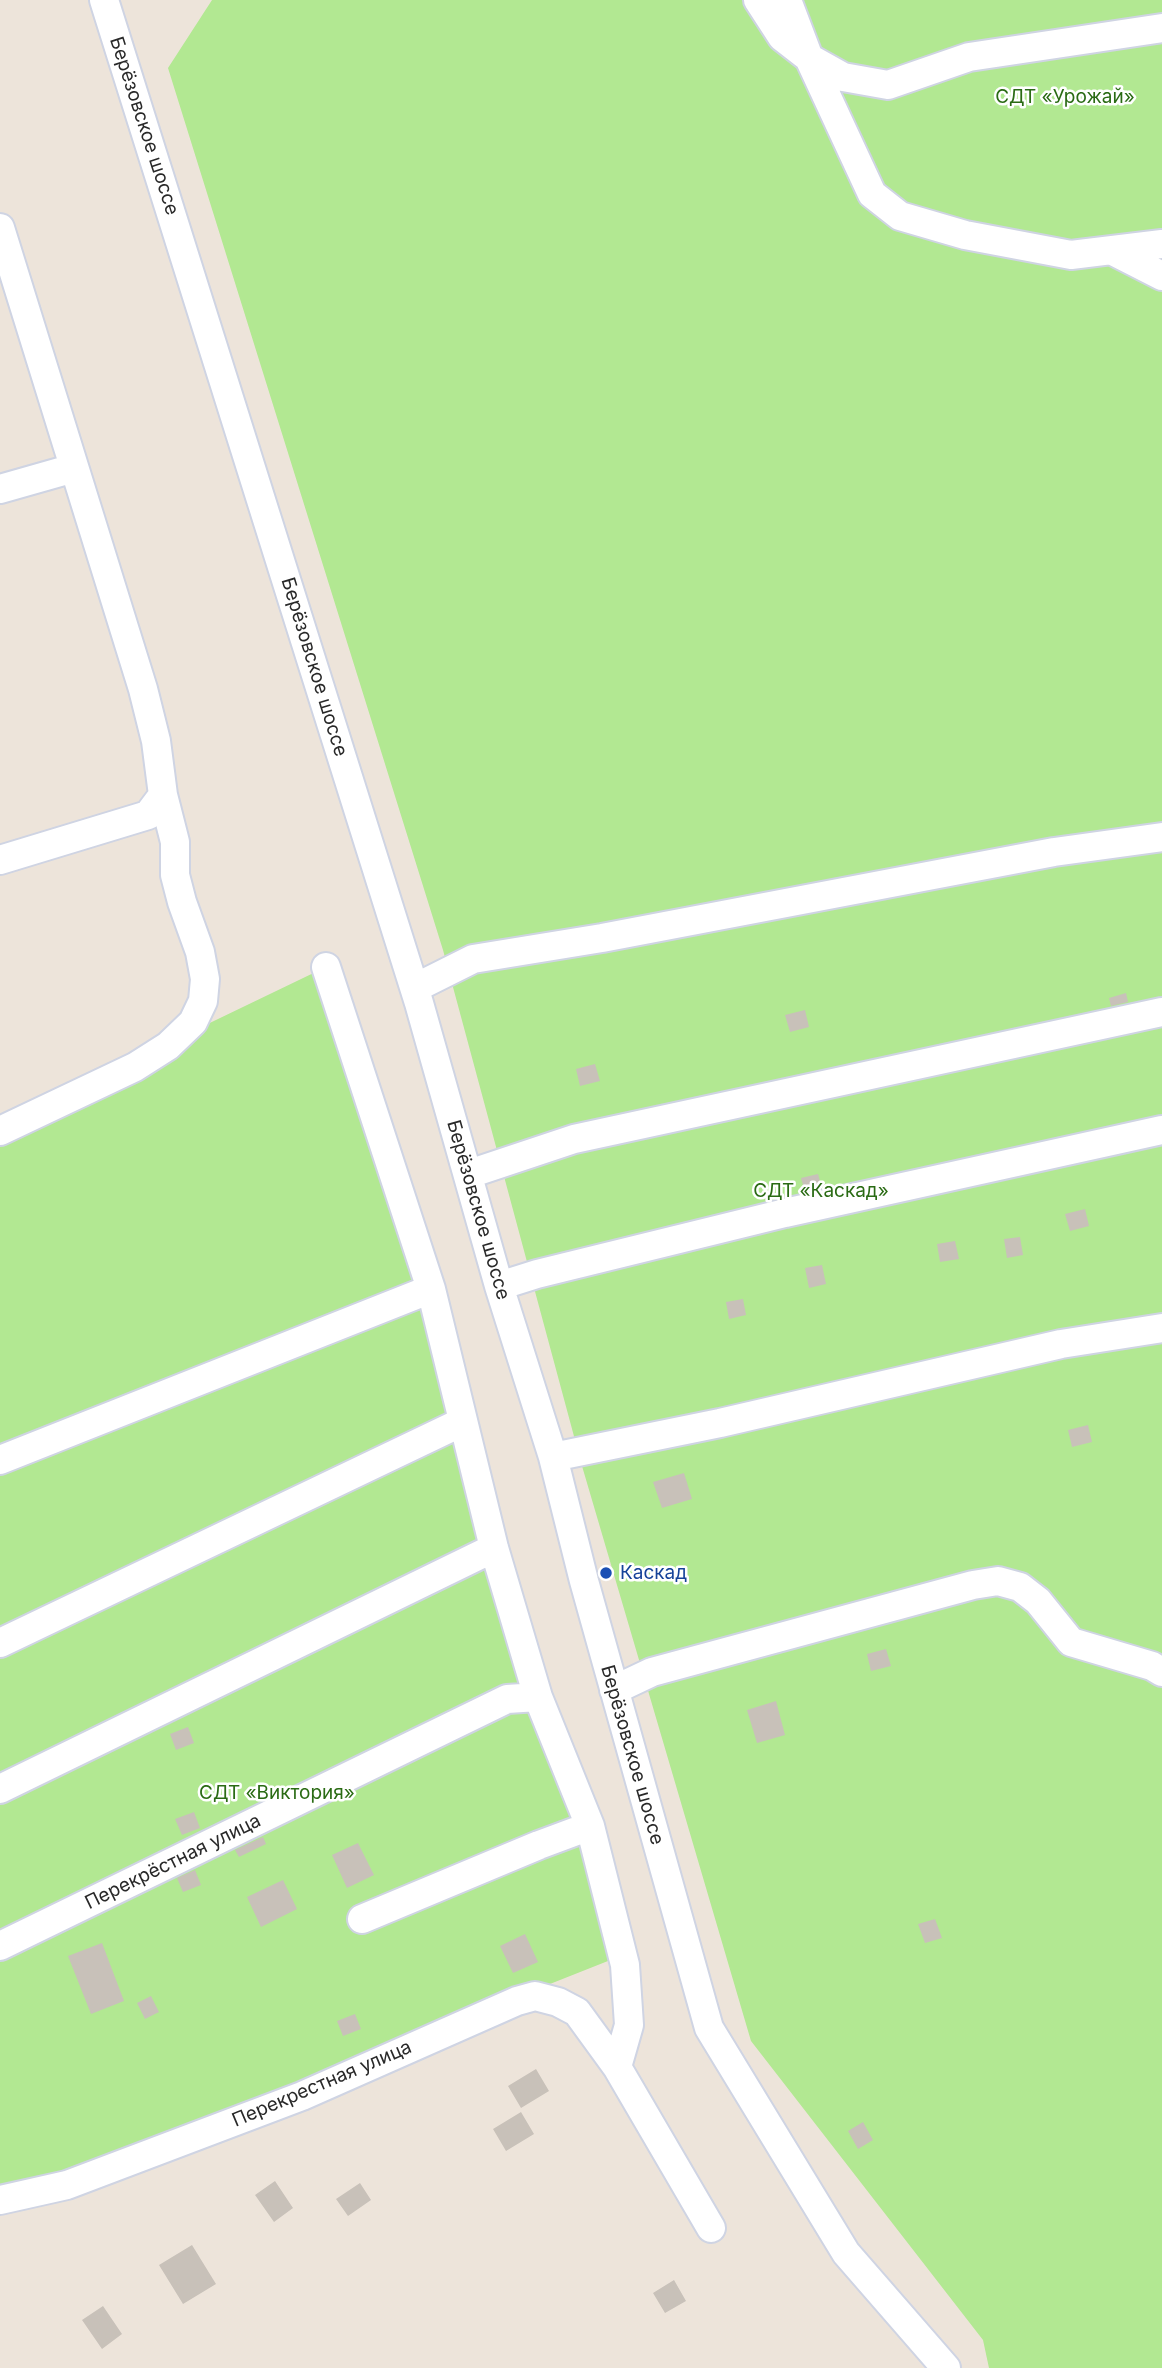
<!DOCTYPE html>
<html>
<head>
<meta charset="utf-8">
<style>
  body { margin:0 }
  canvas { display:block; background:#ede4da }
</style>
</head>
<body>
<canvas width="1162" height="2368"></canvas>
<script>
const ctx = document.querySelector('canvas').getContext('2d');
ctx.lineJoin = 'round';
function fill(path, color) { ctx.fillStyle = color; ctx.fill(path, 'evenodd'); }
const shape = rows => new Path2D(rows.map(r => 'M' + r).join(''));
function strokePath(path, color, width, dash) { ctx.strokeStyle = color; ctx.lineWidth = width; ctx.lineCap = dash ? 'butt' : 'round'; ctx.setLineDash(dash || []); ctx.stroke(path); }
function drawText(font, color, halo, rows, align = 'center') {
  ctx.font = font + ' Inter,sans-serif'; ctx.lineWidth = 5; ctx.setLineDash([]); ctx.textBaseline = 'middle'; ctx.strokeStyle = halo; ctx.fillStyle = color; for (const [text, x, y, turn = 0] of rows) {
    ctx.save(); ctx.translate(x, y); ctx.rotate((+turn || 0) * Math.PI / 180); ctx.textAlign = isNaN(turn) ? turn : align; if (halo) ctx.strokeText(text, 0, 0); ctx.fillText(text, 0, 0); ctx.restore();
  }
}
const green = shape([
  [212,0,1162,0,1162,2368,989,2368,983,2340,751,2041,582,1466,443,950,168,68],
  [326,967,613,1959,0,2202,0,1124]
]);
const building = shape([
  [1126,993,1128,1002,1111,1006,1109,998],
  [805,1010,809,1027,790,1032,785,1015],
  [595,1064,600,1081,580,1086,576,1069],
  [818,1174,822,1188,805,1192,801,1178],
  [1085,1209,1089,1226,1070,1231,1065,1214],
  [1020,1237,1023,1255,1007,1258,1004,1239],
  [955,1241,959,1259,940,1262,937,1244],
  [822,1265,826,1284,809,1288,805,1268],
  [743,1299,746,1315,729,1319,726,1302],
  [1088,1425,1092,1442,1072,1447,1068,1430],
  [684,1473,692,1499,662,1508,653,1482],
  [886,1649,891,1666,871,1671,867,1654],
  [776,1701,785,1735,757,1743,747,1710],
  [188,1727,194,1743,176,1750,170,1734],
  [194,1812,200,1828,182,1835,175,1819],
  [263,1837,266,1844,239,1857,235,1850],
  [358,1843,374,1875,347,1888,332,1855],
  [195,1870,201,1885,183,1892,177,1878],
  [283,1880,297,1909,261,1927,247,1897],
  [935,1919,942,1938,925,1943,918,1924],
  [525,1934,538,1962,513,1973,500,1946],
  [102,1943,124,2001,91,2014,68,1956],
  [151,1996,159,2012,145,2019,137,2003],
  [355,2014,361,2029,343,2036,337,2021],
  [536,2069,549,2091,521,2108,508,2086],
  [521,2112,534,2134,506,2151,493,2129],
  [863,2122,873,2140,858,2149,848,2131],
  [275,2181,293,2208,274,2222,255,2195],
  [360,2183,371,2200,348,2216,336,2199],
  [192,2245,216,2284,183,2304,159,2265],
  [674,2280,686,2301,665,2313,653,2293],
  [103,2306,122,2334,102,2349,82,2320]
]);
const minor = shape([
  [104,0,419,1003,499,1286,553,1457,584,1581,709,2028,846,2253,946,2368],
  [758,0,782,37,809,58,843,77,888,85,969,57,1162,28],
  [787,0,809,58,872,194,900,216,965,235,1071,255,1162,244],
  [0,228,143,689,156,741,163,795,175,842,175,875,182,902,200,952,205,979,203,1001,193,1022,168,1046,135,1067,0,1131],
  [1111,250,1162,276],
  [0,489,74,468],
  [0,860,148,815,163,795],
  [326,967,431,1289,494,1548,538,1697,590,1826,625,1965,629,2025,617,2067],
  [415,988,473,959,602,938,1054,852,1162,837],
  [469,1174,574,1139,1162,1012],
  [499,1286,537,1274,785,1213,1162,1130],
  [553,1457,720,1423,1061,1344,1162,1328],
  [0,1460,431,1289],
  [0,1643,458,1424],
  [614,1690,652,1672,973,1585,998,1581,1020,1587,1038,1601,1071,1642,1152,1666,1162,1672],
  [0,1789,494,1548],
  [362,1919,539,1845,590,1826],
  [0,1946,507,1699,538,1697],
  [0,2200,67,2185,302,2096,517,2001,535,1996,558,2002,577,2012,617,2067,711,2228]
]);
const markers = [
  [606,1573,7,"#1a4fb4"]
];
const parkNames = [
  ["СДТ «Урожай»",1065,97],
  ["СДТ «Каскад»",821,1191],
  ["СДТ «Виктория»",277,1793]
];
const streetNames = [
  ["Берёзовское шоссе",144,126,72],
  ["Берёзовское шоссе",314,667,73],
  ["Берёзовское шоссе",478,1210,74],
  ["Берёзовское шоссе",632,1755,74],
  ["Перекрёстная улица",173,1862,-26],
  ["Перекрестная улица",322,2084,-23]
];
const transitNames = [
  ["Каскад",620,1573]
];
fill(green, '#b2e892');
fill(building, '#c8c1b9');
strokePath(minor, '#cfd4e3', 32);
strokePath(minor, '#fff', 28);
for (const [x, y, r, color] of markers) { const dot = new Path2D(); dot.arc(x, y, r, 0, 2 * Math.PI); ctx.fillStyle = color; ctx.fill(dot); strokePath(dot, '#fff', 2.5); }
drawText('19px', '#2a6b14', '#fff', parkNames);
drawText('19px', '#292929', '#fff', streetNames);
drawText('19px', '#164399', '#fff', transitNames, 'left');
</script>
</body>
</html>
